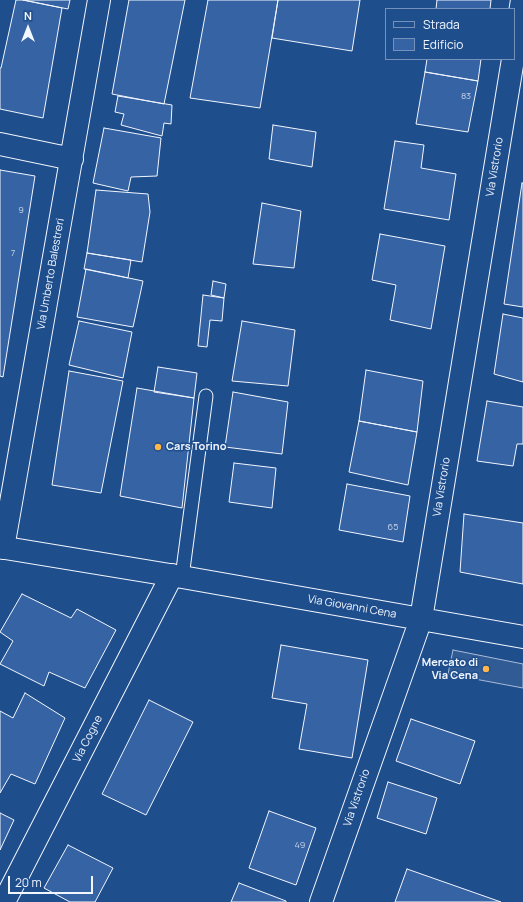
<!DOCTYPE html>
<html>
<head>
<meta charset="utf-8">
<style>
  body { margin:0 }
  #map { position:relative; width:523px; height:902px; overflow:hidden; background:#1f4e8c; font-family:Manrope,sans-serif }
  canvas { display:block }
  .legend { position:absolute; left:385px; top:8px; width:130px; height:52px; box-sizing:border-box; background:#1f4e8c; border:1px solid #7391ba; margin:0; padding:5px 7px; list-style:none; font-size:12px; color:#f2f6ff }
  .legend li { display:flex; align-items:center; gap:8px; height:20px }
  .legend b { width:20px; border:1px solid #7391ba }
  .north { position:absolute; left:8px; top:8px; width:40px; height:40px; -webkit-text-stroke:3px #1f4e8c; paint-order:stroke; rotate:0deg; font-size:11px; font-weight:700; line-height:16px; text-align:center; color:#f2f6ff }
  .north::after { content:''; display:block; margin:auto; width:14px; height:18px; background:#f2f6ff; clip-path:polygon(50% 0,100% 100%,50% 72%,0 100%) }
  .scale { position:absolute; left:8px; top:876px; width:85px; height:18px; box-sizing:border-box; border:2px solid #f2f6ff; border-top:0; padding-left:5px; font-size:12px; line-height:14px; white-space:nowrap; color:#f2f6ff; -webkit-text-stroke:3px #1f4e8c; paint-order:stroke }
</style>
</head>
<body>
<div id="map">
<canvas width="523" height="902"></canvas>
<ul class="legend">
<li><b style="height:5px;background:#1f4e8c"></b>Strada</li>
<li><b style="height:11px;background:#3563a3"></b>Edificio</li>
</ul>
<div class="north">N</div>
<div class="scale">20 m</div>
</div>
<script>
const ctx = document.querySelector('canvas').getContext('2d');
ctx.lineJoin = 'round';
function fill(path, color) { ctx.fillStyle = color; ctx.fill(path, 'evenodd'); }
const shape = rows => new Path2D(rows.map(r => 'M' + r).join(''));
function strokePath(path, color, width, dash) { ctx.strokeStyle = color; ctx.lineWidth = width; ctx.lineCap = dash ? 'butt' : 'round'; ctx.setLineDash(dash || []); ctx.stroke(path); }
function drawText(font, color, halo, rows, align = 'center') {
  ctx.font = font + ' Manrope,sans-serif'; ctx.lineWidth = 3; ctx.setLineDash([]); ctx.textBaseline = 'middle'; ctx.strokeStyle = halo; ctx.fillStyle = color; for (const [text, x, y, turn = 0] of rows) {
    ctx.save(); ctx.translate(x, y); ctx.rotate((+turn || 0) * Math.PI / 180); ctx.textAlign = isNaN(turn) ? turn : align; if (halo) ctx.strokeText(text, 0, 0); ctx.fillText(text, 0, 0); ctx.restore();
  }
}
const parking = shape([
  [453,650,523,664,523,688,448,674,453,650]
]);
const building = shape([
  [16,0,23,0,62,8,43,118,0,109,0,68,1,68,16,0],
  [23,0,70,0,68,9,23,0],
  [129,0,185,0,164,104,112,94,129,0],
  [208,0,278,0,260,108,190,98,208,0],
  [278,0,360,0,352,51,272,38,278,0],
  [437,0,491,0,490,9,436,9,437,0],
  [427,59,481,59,478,81,425,72,427,59],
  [425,72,478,81,468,132,416,124,425,72],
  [118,96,172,105,171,124,164,123,162,136,121,125,124,114,115,112,118,96],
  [273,125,316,132,312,167,269,159,273,125],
  [104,128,161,138,157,176,131,177,128,191,93,183,104,128],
  [395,141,424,145,421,168,456,174,449,220,384,209,395,141],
  [0,170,35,176,3,377,0,376,0,170],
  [522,183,523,183,523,307,504,304,522,183],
  [96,190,148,194,150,212,142,262,87,253,96,190],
  [262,203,301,211,294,268,253,264,262,203],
  [380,234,445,246,431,329,390,320,396,285,372,280,380,234],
  [87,253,131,260,128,278,84,269,87,253],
  [86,269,143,281,133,327,77,317,86,269],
  [213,281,226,284,224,298,211,295,213,281],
  [203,295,224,298,222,321,210,320,207,347,198,346,203,295],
  [503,314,523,318,523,382,494,374,503,314],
  [79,321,132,332,123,378,69,365,79,321],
  [242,321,295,330,288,386,232,381,242,321],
  [158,367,197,373,194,398,154,392,158,367],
  [366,370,423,381,417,432,359,421,366,370],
  [69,371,123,381,101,493,52,485,69,371],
  [137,388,194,398,182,508,120,496,137,388],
  [233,392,288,402,282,454,225,447,233,392],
  [487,401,523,407,523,444,517,444,513,466,477,461,487,401],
  [359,421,417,432,408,485,349,472,359,421],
  [234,463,276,468,272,508,229,502,234,463],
  [347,484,410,496,403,542,339,530,347,484],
  [464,514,523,523,523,584,460,572,464,514],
  [22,594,71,618,77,609,116,630,85,688,49,672,44,686,0,664,13,641,0,632,22,594],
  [281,645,368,660,352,758,299,749,307,704,272,698,281,645],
  [25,693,65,718,35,784,11,774,0,793,0,711,13,718,25,693],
  [149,700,193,722,146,815,102,794,149,700],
  [411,719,475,741,460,784,396,761,411,719],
  [388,782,437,798,426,834,377,818,388,782],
  [269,811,316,828,296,885,249,868,269,811],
  [0,813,14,820,0,850,0,813],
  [68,845,113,868,95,902,70,902,44,888,68,845],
  [407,869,501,902,395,902,407,869],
  [239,883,286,901,286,902,231,902,239,883]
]);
const lane = shape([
  [182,577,206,396]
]);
const street = shape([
  [514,50,522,0],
  [0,144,72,159],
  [0,547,182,577,523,637],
  [3,548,99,0],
  [4,902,172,575],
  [321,902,421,619,513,59]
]);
const markers = [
  [158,447,4,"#ffb74d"],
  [486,669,4,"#ffb74d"]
];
const numberNames = [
  ["83",466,96],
  ["9",21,210],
  ["7",13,253],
  ["65",393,527],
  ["49",300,845]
];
const streetNames = [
  ["Via Vistrorio",495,167,-81],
  ["Via Umberto Balestreri",51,274,-80],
  ["Via Vistrorio",442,487,-81],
  ["Via Giovanni Cena",352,607,10],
  ["Via Cogne",88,739,-63],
  ["Via Vistrorio",357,798,-71]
];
const poiNames = [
  ["Cars Torino",166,447],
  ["Mercato di",478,663,"right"],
  ["Via Cena",478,676,"right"]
];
fill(parking, '#305b95');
strokePath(parking, '#a8bbd7', 1);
fill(building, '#3563a3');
strokePath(building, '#f2f6ff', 1);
strokePath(lane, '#f2f6ff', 15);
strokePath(street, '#f2f6ff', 24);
strokePath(lane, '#1f4e8c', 13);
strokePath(street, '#1f4e8c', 22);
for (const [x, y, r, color] of markers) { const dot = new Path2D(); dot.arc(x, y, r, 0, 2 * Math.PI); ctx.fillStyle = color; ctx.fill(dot); strokePath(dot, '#1f4e8c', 1.5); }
drawText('9px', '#c3d1e8', null, numberNames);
drawText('11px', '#f2f6ff', '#1f4e8c', streetNames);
drawText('bold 11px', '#f2f6ff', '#1f4e8c', poiNames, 'left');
</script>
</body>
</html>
